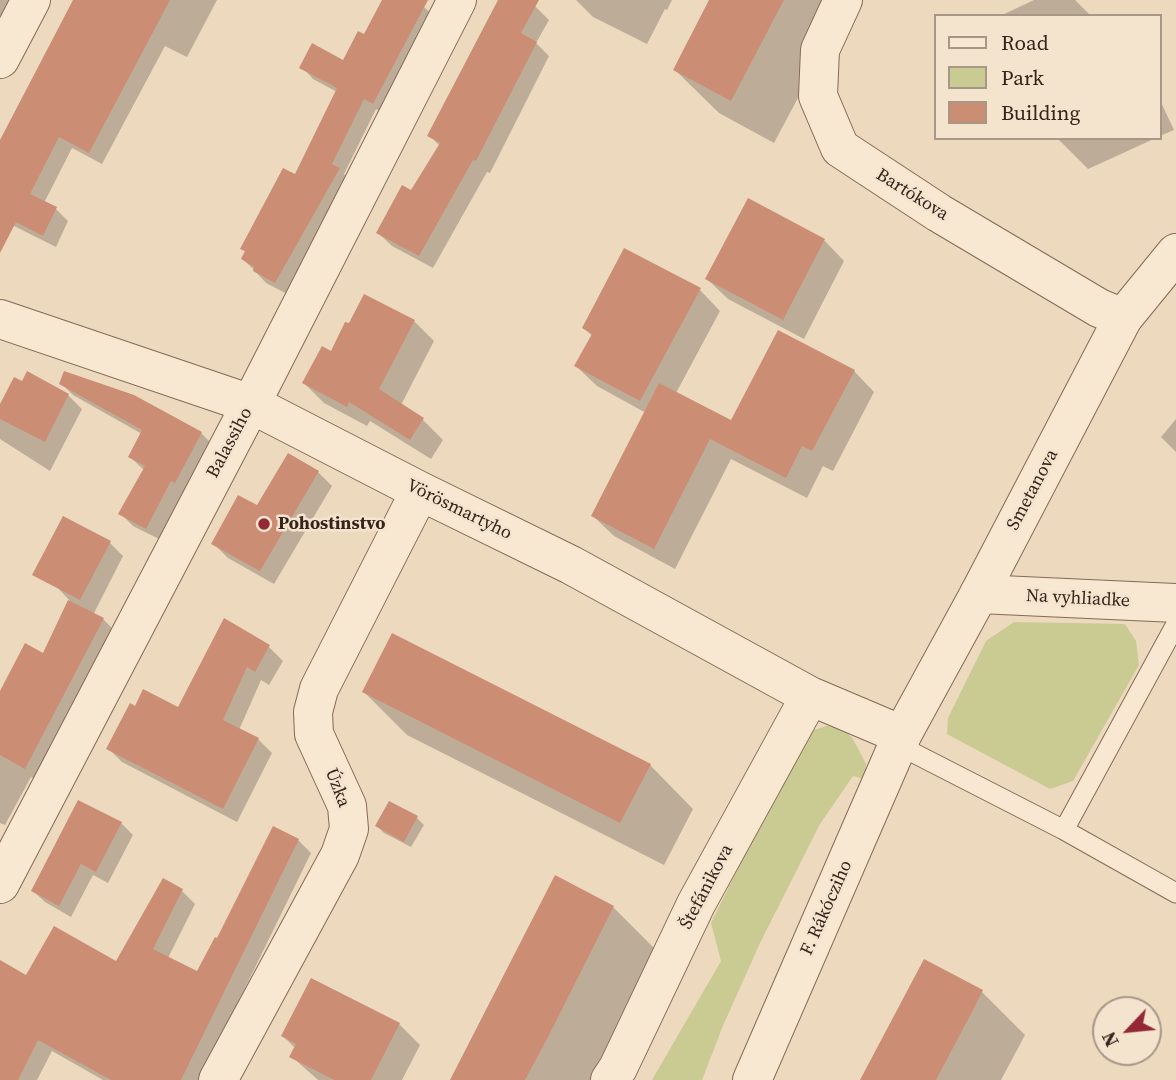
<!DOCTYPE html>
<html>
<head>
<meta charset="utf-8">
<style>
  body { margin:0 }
  #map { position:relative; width:1176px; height:1080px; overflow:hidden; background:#edd9be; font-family:"Source Serif 4",serif }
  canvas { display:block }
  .legend { position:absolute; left:934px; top:14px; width:228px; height:126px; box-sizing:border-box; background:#f4e4cd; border:2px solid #a79786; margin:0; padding:9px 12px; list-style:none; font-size:21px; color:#34241c }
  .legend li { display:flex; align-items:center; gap:14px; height:35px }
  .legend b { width:35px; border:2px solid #a79786 }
  .north { position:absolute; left:1092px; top:996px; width:70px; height:70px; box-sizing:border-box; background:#f4e4cd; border:2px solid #a79786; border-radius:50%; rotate:244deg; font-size:19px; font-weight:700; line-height:28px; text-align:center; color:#34241c }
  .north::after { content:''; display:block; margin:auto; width:24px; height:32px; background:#932836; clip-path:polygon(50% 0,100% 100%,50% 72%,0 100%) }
</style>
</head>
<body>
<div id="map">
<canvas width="1176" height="1080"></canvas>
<ul class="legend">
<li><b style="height:9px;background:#f8e7d1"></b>Road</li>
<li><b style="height:19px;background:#caca93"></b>Park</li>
<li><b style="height:19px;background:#cb8d74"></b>Building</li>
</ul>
<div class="north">N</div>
</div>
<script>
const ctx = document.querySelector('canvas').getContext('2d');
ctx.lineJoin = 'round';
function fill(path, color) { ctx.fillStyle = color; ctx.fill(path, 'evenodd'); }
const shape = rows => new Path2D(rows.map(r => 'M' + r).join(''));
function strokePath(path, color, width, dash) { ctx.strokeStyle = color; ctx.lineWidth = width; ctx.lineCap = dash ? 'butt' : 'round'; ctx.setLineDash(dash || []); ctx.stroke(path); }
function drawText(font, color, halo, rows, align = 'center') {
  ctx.font = font + ' "Source Serif 4",serif'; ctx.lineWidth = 5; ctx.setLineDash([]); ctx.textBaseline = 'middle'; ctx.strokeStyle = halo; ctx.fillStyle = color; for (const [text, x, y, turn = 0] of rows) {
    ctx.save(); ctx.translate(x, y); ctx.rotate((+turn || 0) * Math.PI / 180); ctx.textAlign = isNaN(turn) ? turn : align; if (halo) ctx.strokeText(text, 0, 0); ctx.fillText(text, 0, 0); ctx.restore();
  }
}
const green = shape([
  [1014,622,1125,624,1136,641,1139,665,1073,781,1050,789,947,734,948,718,986,641],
  [826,726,842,727,853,739,866,764,865,779,853,776,820,824,760,943,722,1028,702,1080,652,1080,721,961,711,923,800,743,811,731]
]);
const shadow = shape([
  [0,0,14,0,0,20],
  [75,0,217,0,187,57,165,46,102,164,72,148,44,203,56,209,68,221,56,247,0,219,0,144],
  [384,0,422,0,424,7,436,18,385,114,376,109,344,174,350,181,287,294,266,283,255,271,243,259,246,252,243,249,295,176,337,92,313,79,302,67,344,62,365,37],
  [500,0,523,0,535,6,549,20,536,43,549,56,490,173,487,172,433,268,392,246,378,233,411,193,440,146,430,136],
  [576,0,672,0,667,10,665,9,647,44,593,17],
  [711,0,850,0,774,143,719,113,675,70],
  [1034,0,1075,0,1091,16,1000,16],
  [1160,100,1174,130,1160,136],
  [1057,138,1156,138,1088,169],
  [824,240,844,261,804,339,728,299,707,279],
  [700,290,720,311,676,393,732,423,854,371,874,392,833,471,823,466,807,498,731,459,675,569,614,536,593,516,646,413,597,386,576,366,592,336,584,328],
  [414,321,434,341,401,405,423,420,443,440,431,459,370,421,367,426,324,403,304,383,332,354,350,325],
  [61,383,201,433,213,445,159,539,133,526,120,513,144,470,130,457,142,434,73,395],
  [68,395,82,409,50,471,0,439,0,408],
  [1176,419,1176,452,1161,437],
  [318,472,332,486,274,584,228,558,214,544,257,508],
  [109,542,123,556,93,615,103,619,116,632,38,781,31,777,5,825,0,823,0,695,44,655,70,601,56,586],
  [224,620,269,647,283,661,269,685,261,680,239,730,258,739,272,753,237,822,122,762,108,748,178,710],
  [364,692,650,765,693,809,664,865,407,735],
  [417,818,424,825,411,847,384,833,377,826],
  [121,823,133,835,108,883,93,875,71,917,45,902,33,891],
  [298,840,311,853,200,1080,103,1080,52,1051,37,1080,0,1080,0,966,27,978,117,963,182,891,195,904,168,958,198,974,218,940],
  [613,907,656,950,590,1080,453,1080],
  [982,992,1025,1035,1001,1080,862,1080],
  [399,1024,420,1045,402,1080,318,1080,291,1056,295,1048,283,1036]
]);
const building = shape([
  [73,0,170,0,89,153,59,137,30,194,57,207,43,236,16,222,0,253,0,140],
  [382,0,428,0,373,104,364,99,332,164,340,168,275,283,253,271,254,267,241,259,245,251,240,249,283,168,295,174,337,88,299,68,312,43,343,60,358,31,364,34],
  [498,0,539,0,521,33,537,42,476,161,473,160,419,256,376,233,402,185,411,190,440,143,427,136],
  [709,0,784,0,731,101,673,70],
  [748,198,825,239,783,320,705,279],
  [624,248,701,288,640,401,574,366,592,334,582,328],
  [364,294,415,320,379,389,424,418,410,440,349,402,347,407,302,383,322,346,331,351,345,322,349,323],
  [778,330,855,370,812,451,802,446,786,478,710,439,654,549,591,516,659,383,731,420],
  [27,371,69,394,45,442,0,419,0,404,14,377,22,381],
  [64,371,134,395,202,432,175,483,171,481,146,529,118,514,145,466,128,457,142,430,59,384],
  [288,453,319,471,260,571,211,544,238,495,257,505],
  [63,516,111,541,80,600,32,575],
  [68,600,104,618,25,769,0,755,0,691,25,643,43,653],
  [224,618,270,645,255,672,247,667,223,720,259,738,223,809,106,749,130,703,135,706,143,689,178,707],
  [392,633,651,764,620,823,362,692],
  [78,800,122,822,96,872,81,864,59,906,31,891],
  [389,801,418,816,404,842,375,826],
  [273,826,299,839,181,1080,111,1080,38,1040,18,1080,0,1080,0,960,26,975,54,926,116,961,163,878,183,889,153,949,197,971,215,937,217,938],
  [555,875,614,906,549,1035,525,1080,450,1080],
  [924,959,983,990,973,1010,936,1080,860,1080],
  [311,978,400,1023,371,1080,334,1080,289,1057,296,1044,281,1036]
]);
const service = shape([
  [898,745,1064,830,1176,624],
  [1064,830,1176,893]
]);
const minor = shape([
  [843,0,820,50,818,96,840,148,939,213,1099,308,1123,318],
  [0,59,31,0],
  [0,319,251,404,420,491,571,565,810,696,902,735],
  [979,594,1176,603],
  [0,884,251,404,457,0],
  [218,1080,340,855,349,829,347,806,314,734,313,712,319,689,420,491],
  [610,1080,618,1068,696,904,810,696]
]);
const tertiary = shape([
  [752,1080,902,735,979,594,1123,318,1176,253]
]);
const markers = [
  [264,524,7,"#932836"]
];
const streetNames = [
  ["Bartókova",912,195,32],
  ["Balassiho",230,443,-62],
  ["Smetanova",1033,490,-62],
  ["Vörösmartyho",459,510,26],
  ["Na vyhliadke",1078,599,3],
  ["Úzka",337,788,69],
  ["Štefánikova",707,887,-62],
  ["F. Rákócziho",827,908,-66]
];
const poiNames = [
  ["Pohostinstvo",278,524]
];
fill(green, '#caca93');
fill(shadow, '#0003');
fill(building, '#cb8d74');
strokePath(service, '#856a57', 21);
strokePath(minor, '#856a57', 40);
strokePath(tertiary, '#856a57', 40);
strokePath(service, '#f8e7d1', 19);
strokePath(minor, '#f8e7d1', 38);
strokePath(tertiary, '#f8e7d1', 38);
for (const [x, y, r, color] of markers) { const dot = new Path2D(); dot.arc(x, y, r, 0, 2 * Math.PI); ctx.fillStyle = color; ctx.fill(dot); strokePath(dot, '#f4e4cd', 2.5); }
drawText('18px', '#34241c', '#f4e4cd', streetNames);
drawText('bold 18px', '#34241c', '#f4e4cd', poiNames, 'left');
</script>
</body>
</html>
